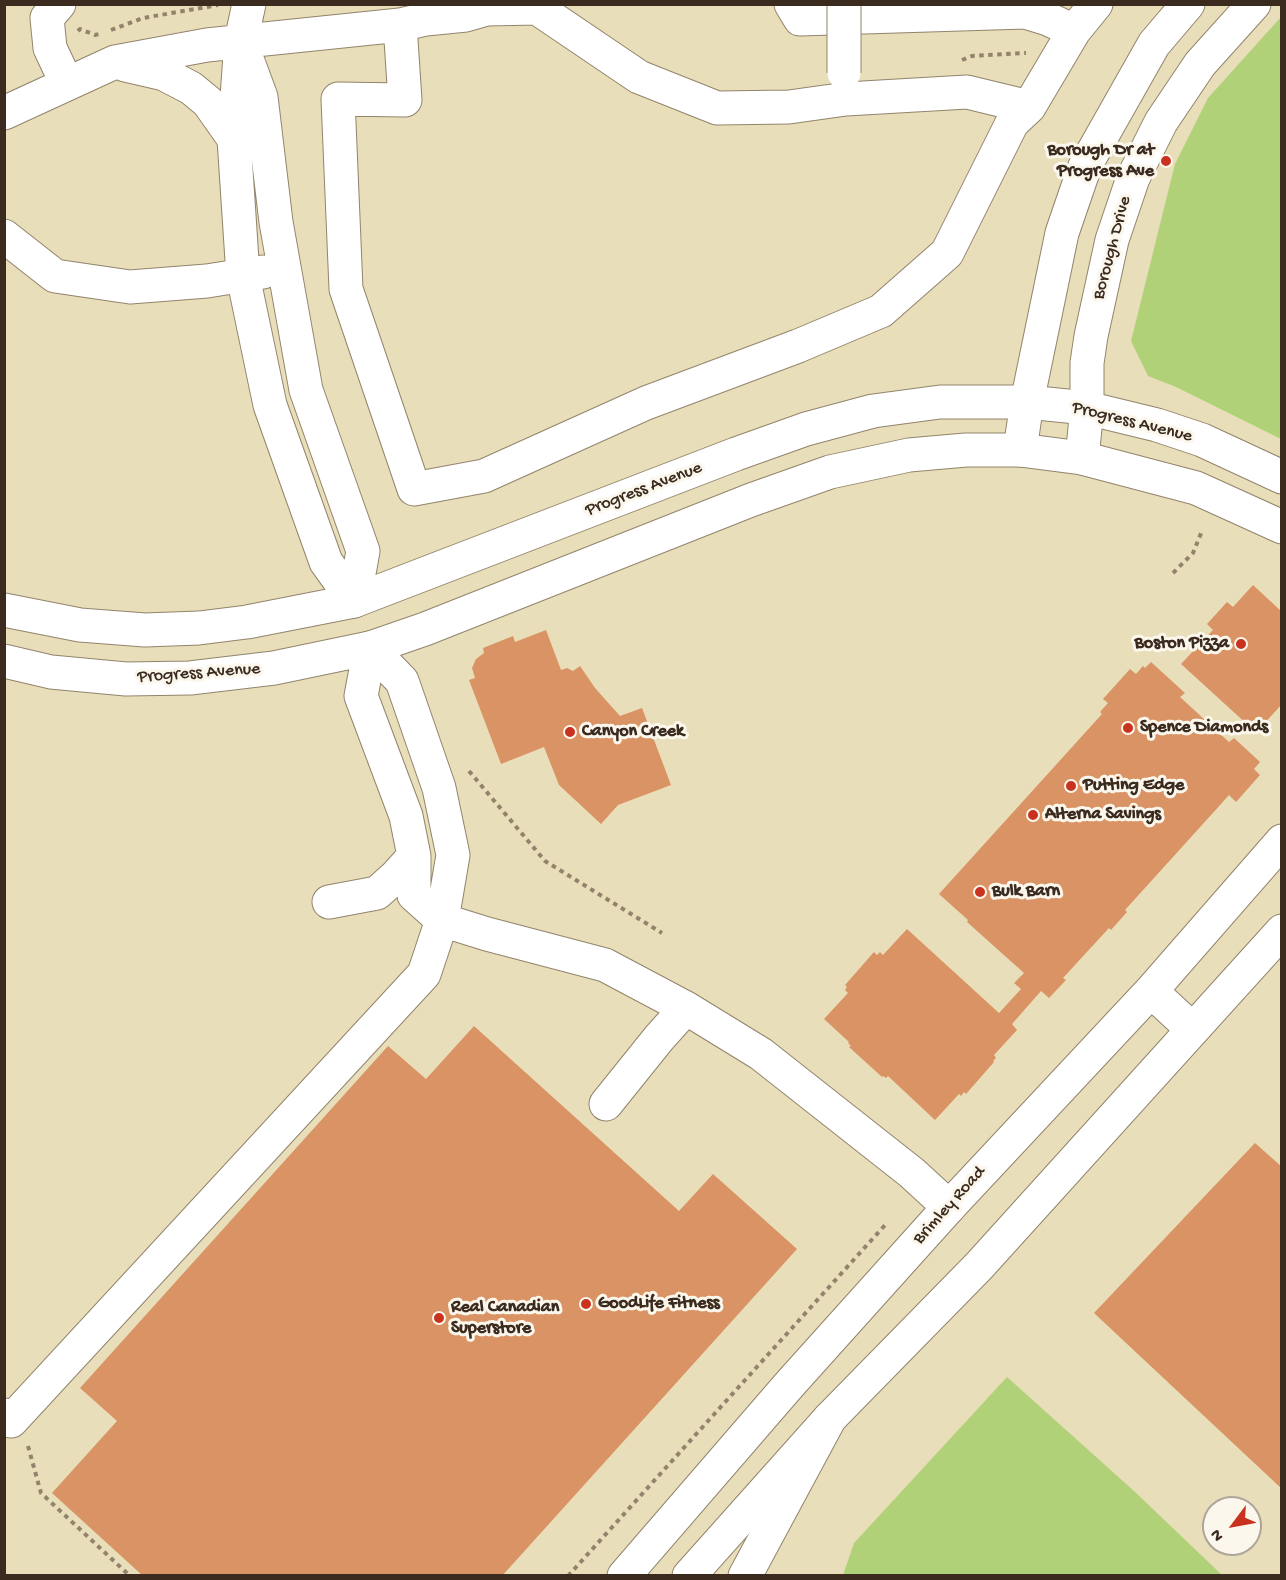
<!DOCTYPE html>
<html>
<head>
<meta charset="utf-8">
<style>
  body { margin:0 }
  #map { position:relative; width:1286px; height:1580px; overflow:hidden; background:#e8deb9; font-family:"Gochi Hand",sans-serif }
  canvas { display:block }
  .frame { position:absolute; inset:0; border:6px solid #3b2a1e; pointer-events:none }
  .north { position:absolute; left:1202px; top:1496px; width:60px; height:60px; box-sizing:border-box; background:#fbf7ec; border:2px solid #aea59a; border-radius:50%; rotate:238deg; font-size:16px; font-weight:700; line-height:24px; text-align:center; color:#3b2a1e }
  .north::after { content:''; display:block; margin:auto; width:21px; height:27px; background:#c8321e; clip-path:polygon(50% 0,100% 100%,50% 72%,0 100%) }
</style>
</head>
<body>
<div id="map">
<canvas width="1286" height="1580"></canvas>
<div class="frame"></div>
<div class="north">N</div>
</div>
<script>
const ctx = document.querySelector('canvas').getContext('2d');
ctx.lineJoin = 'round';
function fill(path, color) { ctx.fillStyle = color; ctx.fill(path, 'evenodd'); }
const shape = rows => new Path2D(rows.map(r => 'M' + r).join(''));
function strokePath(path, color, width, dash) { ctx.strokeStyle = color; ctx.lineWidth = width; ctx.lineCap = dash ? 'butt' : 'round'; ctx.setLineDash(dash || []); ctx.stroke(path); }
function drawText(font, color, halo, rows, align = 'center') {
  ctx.font = font + ' "Gochi Hand",sans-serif'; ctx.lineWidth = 6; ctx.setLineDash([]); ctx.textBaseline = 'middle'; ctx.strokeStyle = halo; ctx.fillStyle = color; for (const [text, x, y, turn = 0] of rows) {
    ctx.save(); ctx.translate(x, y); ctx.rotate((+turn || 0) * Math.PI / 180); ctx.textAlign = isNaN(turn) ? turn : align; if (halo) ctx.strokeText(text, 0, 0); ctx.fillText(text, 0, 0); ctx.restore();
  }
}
const green = shape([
  [1281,17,1281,439,1176,387,1148,376,1131,341,1175,164,1208,98],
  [1007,1377,1134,1491,1222,1575,843,1575,854,1543]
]);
const building = shape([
  [1253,585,1282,612,1282,704,1262,726,1256,719,1249,726,1181,664,1213,630,1207,624,1227,602,1233,607],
  [546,630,561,670,567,668,573,671,580,666,595,688,620,716,642,708,671,785,618,805,601,824,559,785,544,747,501,764,469,680,475,678,472,668,476,659,484,653,483,648,513,636,515,642],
  [1151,662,1185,693,1180,697,1229,742,1234,738,1260,762,1254,769,1260,775,1236,802,1229,795,1221,804,1125,910,1127,912,1111,930,1109,928,1063,978,1066,980,1049,998,1041,991,1012,1024,1017,1030,994,1055,996,1058,993,1061,994,1062,966,1094,964,1092,961,1096,959,1094,935,1120,888,1076,886,1078,883,1076,882,1077,849,1047,851,1046,848,1043,849,1042,824,1019,848,993,845,990,847,987,845,985,874,952,877,955,880,952,883,955,907,929,999,1013,1021,989,1014,983,1024,973,967,922,968,920,939,894,1102,714,1100,712,1108,703,1103,699,1130,669,1136,674,1143,666,1145,668],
  [474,1026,679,1211,713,1174,797,1249,502,1576,143,1576,52,1493,117,1421,80,1388,388,1046,426,1079],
  [1255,1143,1282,1167,1282,1489,1094,1313]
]);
const path = shape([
  [111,30,143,18,218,5],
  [78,31,80,29,95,35,99,34],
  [962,60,972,56,1026,53],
  [1173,573,1193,553,1202,531],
  [469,771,545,861,662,933],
  [28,1446,41,1493,130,1576],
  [568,1576,886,1224]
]);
const minor = shape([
  [59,4,47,18,50,48,67,84],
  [249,4,241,41,234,139,243,276,270,405,326,562,354,601],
  [791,4,800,19,1025,12,1048,19,1074,31],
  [400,25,405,100,338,99,346,289,414,489,484,476,646,403,798,346,881,311,947,253,1012,123,1029,107,1074,31,1096,4],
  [244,51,261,97,276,222,306,390,363,551,354,601],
  [125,65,164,74,191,88,208,102,234,139],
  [4,113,115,62,207,45,400,25,426,19,466,15,487,9,537,8,639,77,717,108,789,107,846,99,967,92,1029,107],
  [4,236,55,276,130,287,207,281,263,272],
  [1020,450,1027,402,1062,233,1085,166,1154,44,1188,4],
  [1082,458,1087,408,1087,363,1091,336,1112,240,1133,178,1161,122,1200,64,1254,4],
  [370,648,361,696,406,816,414,856,414,895,442,920,487,934,605,965,686,1008,761,1054,912,1173,949,1207],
  [329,902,377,893,396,876,414,856],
  [606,1104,659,1038,686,1008],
  [4,1415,11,1421,424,974,442,920,453,855,439,788,402,681,370,648]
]);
const major = shape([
  [4,610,80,625,145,630,199,628,247,622,354,601,736,454,806,429,873,411,940,402,1027,402,1087,408,1157,425,1202,440,1282,477],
  [4,661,51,672,126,679,190,678,274,668,370,648,425,629,751,500,830,472,909,455,966,450,1020,450,1082,458,1196,488,1282,527],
  [1151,991,1192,1029],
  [624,1576,789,1385,949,1207,1151,991,1282,841],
  [689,1576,830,1418,979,1266,1282,931]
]);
const highway = shape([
  [745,1576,830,1418]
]);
const minorBridge = shape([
  [844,4,844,73]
]);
const markers = [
  [1166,161,6,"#c8321e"],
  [1241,644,6,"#c8321e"],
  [1128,728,6,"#c8321e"],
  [570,732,6,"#c8321e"],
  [1071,786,6,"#c8321e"],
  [1033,815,6,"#c8321e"],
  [980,892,6,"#c8321e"],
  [586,1304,6,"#c8321e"],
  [439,1318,6,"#c8321e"]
];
const poiNames = [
  ["Borough Dr at",1154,151,"right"],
  ["Progress Ave",1154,172,"right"],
  ["Boston Pizza",1229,644,"right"],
  ["Spence Diamonds",1140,728],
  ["Canyon Creek",582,732],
  ["Putting Edge",1083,786],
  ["Alterna Savings",1045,815],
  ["Bulk Barn",992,892],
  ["GoodLife Fitness",598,1304],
  ["Real Canadian",451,1308],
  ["Superstore",451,1329]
];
const streetNames = [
  ["Borough Drive",1113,248,-75],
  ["Progress Avenue",1132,423,14],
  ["Progress Avenue",644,490,-21],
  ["Progress Avenue",199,674,-4],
  ["Brimley Road",950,1206,-48]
];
fill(green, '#b1d179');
fill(building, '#da9364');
strokePath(minor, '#92846c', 35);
strokePath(major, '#92846c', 35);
strokePath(highway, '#92846c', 35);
strokePath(path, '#92846c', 4, [4.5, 4.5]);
strokePath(minor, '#fff', 33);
strokePath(major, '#fff', 33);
strokePath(highway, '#fff', 33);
strokePath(minorBridge, '#92846c', 35, []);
strokePath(minorBridge, '#fff', 33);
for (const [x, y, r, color] of markers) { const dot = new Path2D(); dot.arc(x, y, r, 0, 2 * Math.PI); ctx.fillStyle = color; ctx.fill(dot); strokePath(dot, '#fbf7ec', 2); }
drawText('bold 18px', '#3b2a1e', '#fbf7ec', poiNames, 'left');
drawText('18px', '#3b2a1e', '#fbf7ec', streetNames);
</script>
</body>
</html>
